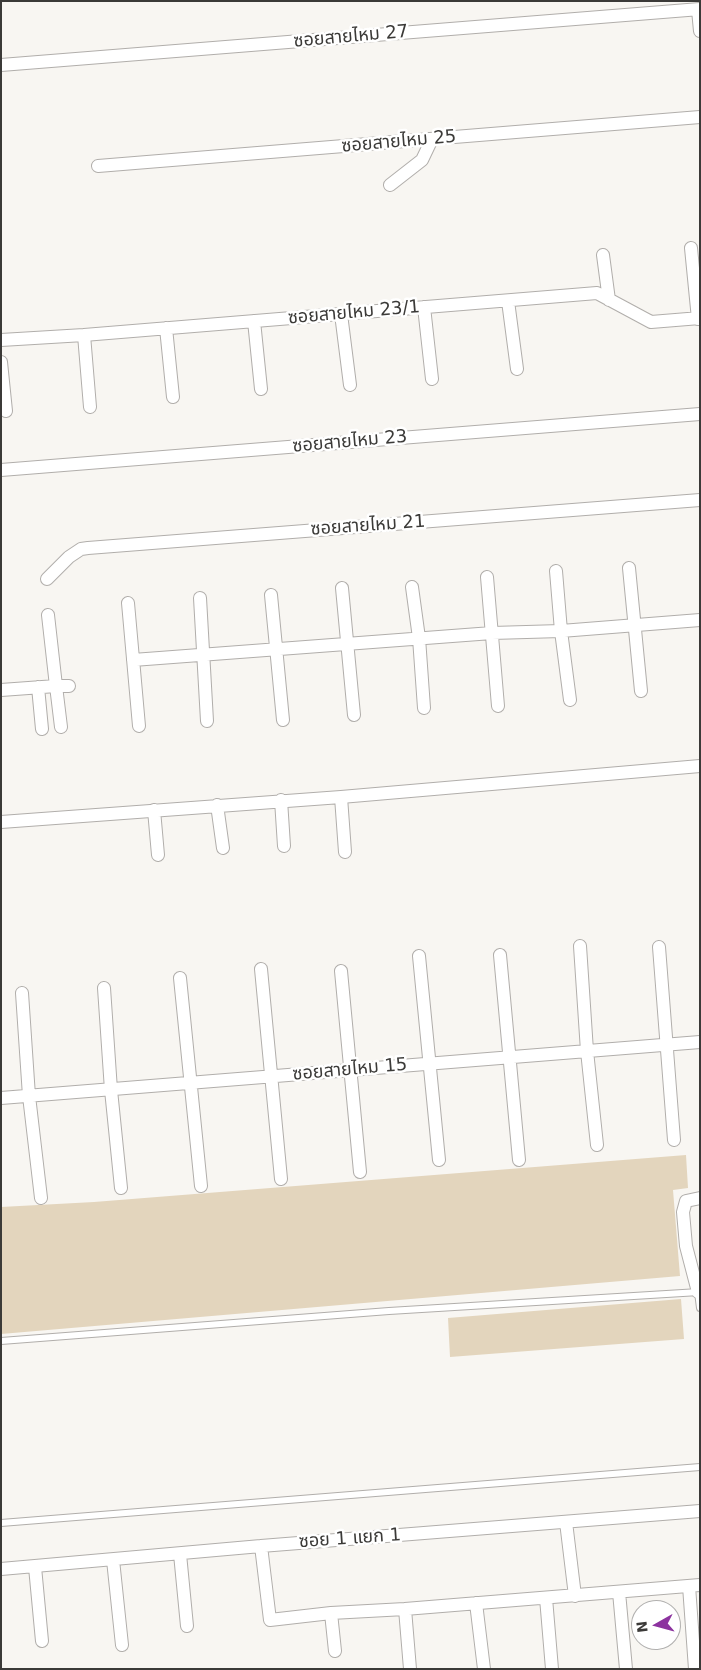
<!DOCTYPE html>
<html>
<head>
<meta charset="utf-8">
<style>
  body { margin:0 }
  #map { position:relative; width:701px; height:1670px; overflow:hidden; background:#f8f6f2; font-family:"DejaVu Sans",sans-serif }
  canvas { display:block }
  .frame { position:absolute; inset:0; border:2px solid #3b3a38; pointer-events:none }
  .north { position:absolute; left:631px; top:1600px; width:50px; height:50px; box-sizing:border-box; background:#fff; border:1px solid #b1b0af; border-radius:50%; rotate:263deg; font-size:14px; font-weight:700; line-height:20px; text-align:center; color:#3b3a38 }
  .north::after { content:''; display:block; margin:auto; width:18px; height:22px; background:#8c339f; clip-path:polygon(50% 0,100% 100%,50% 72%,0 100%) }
</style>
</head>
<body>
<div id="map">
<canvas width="701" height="1670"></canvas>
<div class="frame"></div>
<div class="north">N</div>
</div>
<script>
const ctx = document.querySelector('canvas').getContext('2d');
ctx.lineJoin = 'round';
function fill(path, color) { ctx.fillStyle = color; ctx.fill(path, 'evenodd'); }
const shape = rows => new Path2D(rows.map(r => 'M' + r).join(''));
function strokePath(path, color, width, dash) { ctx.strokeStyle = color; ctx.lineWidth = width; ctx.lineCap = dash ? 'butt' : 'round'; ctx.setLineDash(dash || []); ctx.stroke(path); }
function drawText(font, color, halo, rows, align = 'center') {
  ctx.font = font + ' "DejaVu Sans","Noto Sans Thai",sans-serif'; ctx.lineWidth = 5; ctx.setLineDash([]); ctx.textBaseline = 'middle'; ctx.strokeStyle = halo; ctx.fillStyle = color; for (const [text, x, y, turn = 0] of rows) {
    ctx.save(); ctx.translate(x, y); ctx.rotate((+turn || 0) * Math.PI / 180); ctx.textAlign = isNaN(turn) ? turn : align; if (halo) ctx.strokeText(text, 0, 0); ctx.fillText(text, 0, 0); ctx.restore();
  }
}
const green = shape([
  [686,1155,688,1188,673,1190,680,1276,1,1334,1,1207,94,1202],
  [681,1299,684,1339,450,1357,448,1318]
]);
const service = shape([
  [698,1292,700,1308],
  [1,1341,389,1311,699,1292],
  [1,1523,700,1467]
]);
const minor = shape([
  [698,10,700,31],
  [1,65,700,9],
  [98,166,700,117],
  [390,185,422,160,432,139],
  [691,248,698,319],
  [603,255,609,300],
  [508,301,517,369],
  [424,307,432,379],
  [341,314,350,385],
  [254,321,261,389],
  [166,328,173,397],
  [84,335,90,407],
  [1,340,84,335,597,293,651,322,700,318],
  [1,362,6,411],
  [1,470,700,414],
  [629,568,641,691],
  [556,571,561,631,570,700],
  [487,577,498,706],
  [47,579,69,557,81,549,88,548,700,500],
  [412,587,419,638,424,708],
  [342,588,354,715],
  [271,595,283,720],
  [200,598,207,721],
  [128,603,139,726],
  [133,660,492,633,561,631,700,620],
  [38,687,42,729],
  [1,690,56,686,48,615],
  [61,727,56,686,69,686],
  [341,797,345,852],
  [281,800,284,846],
  [217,805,223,848],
  [154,810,158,855],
  [1,822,341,797,700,766],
  [580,946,587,1051,597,1145],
  [659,947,674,1140],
  [500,955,519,1160],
  [419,956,439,1160],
  [261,969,281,1179],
  [341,971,360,1172],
  [180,978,201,1186],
  [104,988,111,1090,121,1188],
  [22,993,29,1096,41,1198],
  [1,1098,700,1042],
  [698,1292,686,1246,683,1212,686,1201,700,1198],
  [566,1522,575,1596],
  [261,1546,270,1620,331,1613,405,1609,700,1585],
  [180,1554,187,1626],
  [113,1560,122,1645],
  [35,1567,42,1641],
  [1,1569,261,1546,700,1511],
  [689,1586,695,1669],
  [619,1592,626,1669],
  [546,1598,552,1669],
  [476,1603,484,1669],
  [405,1609,410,1669],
  [331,1613,335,1651]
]);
const streetNames = [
  ["ซอยสายไหม 27",351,37,-5],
  ["ซอยสายไหม 25",399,142,-5],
  ["ซอยสายไหม 23/1",354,313,-5],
  ["ซอยสายไหม 23",350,442,-5],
  ["ซอยสายไหม 21",368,526,-4],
  ["ซอยสายไหม 15",350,1070,-5],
  ["ซอย 1 แยก 1",350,1539,-4]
];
fill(green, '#e3d5bd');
strokePath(service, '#b1aeab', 8);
strokePath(minor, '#b1aeab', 14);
strokePath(service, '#fff', 6);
strokePath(minor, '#fff', 12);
drawText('18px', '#3b3a38', '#fff', streetNames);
</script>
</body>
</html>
